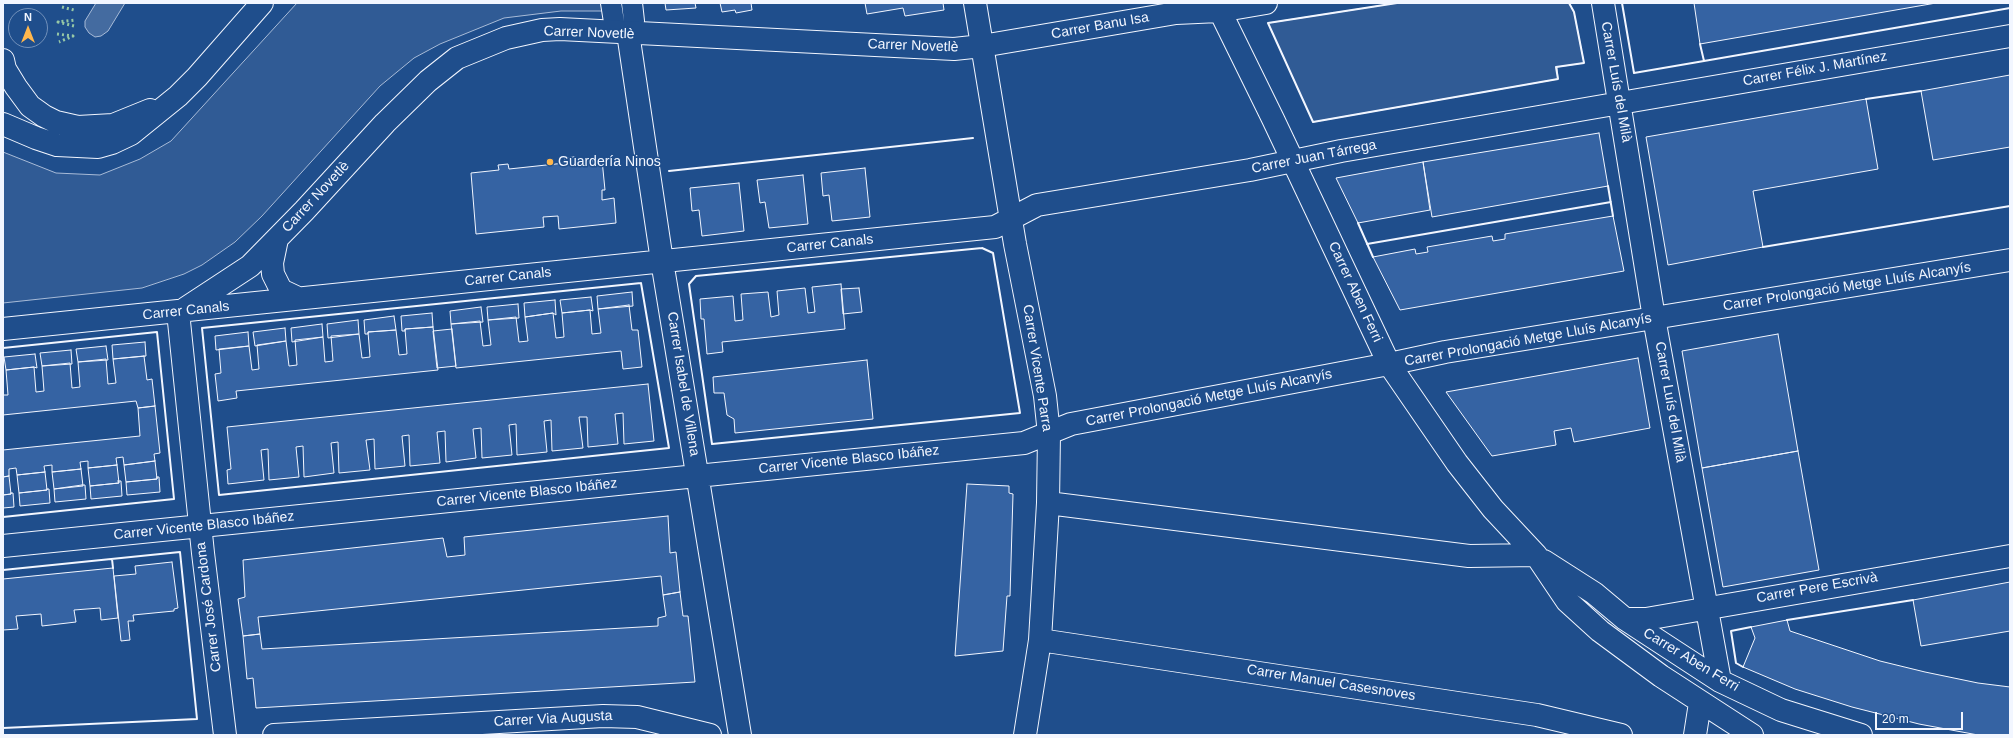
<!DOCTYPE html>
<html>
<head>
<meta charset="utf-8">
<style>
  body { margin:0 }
  #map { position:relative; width:2013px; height:738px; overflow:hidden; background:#1f4e8c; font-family:Helvetica,sans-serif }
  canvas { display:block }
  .frame { position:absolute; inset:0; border:4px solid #f2f6ff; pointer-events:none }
  .north { position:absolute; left:8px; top:8px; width:40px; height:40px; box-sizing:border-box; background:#1f4e8c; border:1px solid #7391ba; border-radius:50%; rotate:0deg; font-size:11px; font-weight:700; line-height:16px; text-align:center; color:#f2f6ff }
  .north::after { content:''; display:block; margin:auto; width:14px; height:18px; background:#ffb74d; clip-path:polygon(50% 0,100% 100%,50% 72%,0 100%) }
  .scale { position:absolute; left:1875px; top:712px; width:88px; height:18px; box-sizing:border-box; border:2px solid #f2f6ff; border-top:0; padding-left:5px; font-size:12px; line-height:14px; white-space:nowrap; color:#f2f6ff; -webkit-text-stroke:3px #1f4e8c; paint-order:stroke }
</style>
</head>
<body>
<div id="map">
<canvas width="2013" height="738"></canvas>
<div class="frame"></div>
<div class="north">N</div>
<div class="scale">20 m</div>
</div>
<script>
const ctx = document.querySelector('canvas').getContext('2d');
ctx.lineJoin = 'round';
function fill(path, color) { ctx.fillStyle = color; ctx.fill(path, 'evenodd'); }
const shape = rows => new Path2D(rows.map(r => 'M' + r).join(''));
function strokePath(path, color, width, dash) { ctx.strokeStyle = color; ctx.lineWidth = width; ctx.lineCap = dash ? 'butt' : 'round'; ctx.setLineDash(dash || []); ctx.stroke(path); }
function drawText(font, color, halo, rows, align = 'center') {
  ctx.font = font + ' Helvetica,sans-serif'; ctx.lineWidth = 3; ctx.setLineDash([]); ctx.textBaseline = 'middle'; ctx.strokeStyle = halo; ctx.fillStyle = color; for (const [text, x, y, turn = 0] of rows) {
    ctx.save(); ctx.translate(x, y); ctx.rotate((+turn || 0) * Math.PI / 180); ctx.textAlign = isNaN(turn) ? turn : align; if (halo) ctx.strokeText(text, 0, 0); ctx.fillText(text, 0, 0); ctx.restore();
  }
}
const green = shape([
  [297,3,601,3,602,11,561,11,504,18,440,44,414,58,380,86,262,216,235,242,202,265,184,274,142,288,3,303,3,152,56,173,100,175,140,159,171,141,297,3],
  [1397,3,1569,3,1574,12,1584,63,1557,67,1558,79,1313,122,1268,23,1397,3]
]);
const water = shape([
  [96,3,125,3,108,31,101,36,95,37,89,33,85,27,85,21,96,3]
]);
const building = shape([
  [665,3,695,3,696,8,666,10,665,3],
  [720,3,751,3,752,10,736,13,735,10,722,12,720,3],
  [865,3,943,3,944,10,905,16,903,8,867,14,865,3],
  [1694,3,1936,3,1700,44,1694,3],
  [2010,75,2010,147,1933,160,1921,91,2010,75],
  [1866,99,1878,169,1753,191,1763,247,1668,265,1646,137,1866,99],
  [1599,133,1608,186,1432,217,1423,162,1599,133],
  [574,157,575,162,602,160,605,190,602,190,602,200,614,198,616,223,559,229,558,216,543,217,544,227,476,234,471,173,499,170,498,165,508,164,509,169,565,163,565,158,574,157],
  [1423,162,1430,210,1358,223,1336,178,1423,162],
  [865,168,870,217,832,221,829,195,823,196,821,173,865,168],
  [803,175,808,224,769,228,765,202,760,203,757,180,803,175],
  [739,183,744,231,702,236,699,210,692,211,690,188,739,183],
  [1613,216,1624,271,1400,310,1373,257,1415,249,1416,254,1428,252,1427,247,1492,236,1493,241,1505,239,1505,234,1613,216],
  [841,284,845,329,722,342,723,352,707,354,704,319,701,319,700,299,733,296,735,321,743,320,741,294,768,292,771,317,779,315,777,291,805,288,808,313,815,312,812,287,841,284],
  [859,288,862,312,843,314,841,289,859,288],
  [632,292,633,306,598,309,597,296,632,292],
  [591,297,593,311,590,310,562,313,560,300,591,297],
  [555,300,556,315,553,313,525,317,524,303,555,300],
  [518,304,519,318,488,320,487,307,518,304],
  [629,305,632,330,638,330,642,367,623,369,621,351,456,368,451,324,480,321,483,346,491,345,488,320,516,317,519,342,528,341,525,317,553,313,556,338,564,337,562,313,590,310,592,334,601,333,598,309,629,305],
  [481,307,483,322,451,324,450,311,481,307],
  [432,313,433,327,405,329,405,331,402,331,401,316,432,313],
  [394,316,396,330,368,332,368,334,365,334,364,320,394,316],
  [358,320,359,334,328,338,327,324,358,320],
  [322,324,323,337,292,342,291,328,322,324],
  [433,327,438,370,236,391,237,398,218,401,215,374,221,373,219,349,249,346,252,370,259,369,257,345,286,341,289,366,297,365,295,340,323,337,325,362,333,361,331,336,359,334,362,358,370,357,368,332,396,330,399,355,407,354,405,329,433,327],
  [285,328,286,341,255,346,253,332,285,328],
  [452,329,456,366,437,368,433,331,452,329],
  [248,332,249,346,216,350,215,336,248,332],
  [1778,334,1798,451,1702,468,1682,351,1778,334],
  [145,342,146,356,113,359,112,345,145,342],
  [106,346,108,360,78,362,76,349,106,346],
  [71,350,72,364,42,366,40,353,71,350],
  [35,354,37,368,34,367,6,370,4,357,35,354],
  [144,356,147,380,152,379,155,406,138,408,136,401,3,415,3,395,8,395,6,370,34,367,36,392,44,391,42,366,70,363,72,388,80,387,78,362,106,359,108,384,116,383,113,359,144,356],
  [1638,358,1650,428,1574,442,1571,428,1554,431,1556,445,1492,456,1446,392,1638,358],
  [867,360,873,419,735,433,734,419,727,415,724,393,714,393,713,377,867,360],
  [648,384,654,441,624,444,623,413,615,414,618,444,588,447,587,417,579,417,583,448,552,451,551,420,544,421,547,452,517,455,516,424,509,425,512,455,482,458,481,428,473,429,476,458,446,462,445,431,437,432,440,463,410,466,409,435,402,436,405,466,375,469,374,439,366,440,370,470,339,473,338,442,331,443,334,473,304,477,303,446,296,447,299,477,269,480,268,449,261,450,264,480,228,484,227,470,231,469,227,427,648,384],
  [155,406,160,453,154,454,155,461,124,465,123,457,116,458,117,465,88,468,88,461,80,462,81,469,52,472,52,465,44,466,45,472,17,475,16,468,9,469,9,476,3,477,3,450,140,436,138,408,155,406],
  [1798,451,1819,570,1723,587,1702,468,1798,451],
  [155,461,157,479,126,482,124,465,155,461],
  [117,465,119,483,90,486,88,468,117,465],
  [81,469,83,486,54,489,52,472,81,469],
  [45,472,47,490,19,493,17,475,45,472],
  [9,476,11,494,3,495,3,477,9,476],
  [157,477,159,477,160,492,127,495,126,482,157,479,157,477],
  [118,481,121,481,122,496,91,499,90,486,119,483,118,481],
  [967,484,1009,486,1009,493,1013,494,1010,596,1007,596,1003,651,955,656,967,484],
  [82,485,85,485,86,499,55,502,54,489,82,485],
  [47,489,49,489,50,503,20,506,19,493,47,490,47,489],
  [11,493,13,493,14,507,3,508,3,495,11,494,11,493],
  [668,516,670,553,676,552,680,592,663,595,661,576,258,617,260,634,243,636,238,599,245,597,243,560,443,538,447,557,465,555,464,537,668,516],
  [172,562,178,608,174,609,174,611,133,615,134,621,128,621,130,640,121,641,114,576,136,574,135,566,172,562],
  [113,568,118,618,101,620,100,608,74,610,76,622,42,626,41,614,16,616,18,629,3,630,3,579,113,568],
  [2010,582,2010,631,1921,646,1913,600,2010,582],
  [680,592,683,616,688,616,695,682,256,708,253,678,247,679,243,636,260,634,262,649,658,626,658,618,666,616,663,595,680,592],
  [1787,620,1790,631,1880,661,1925,672,1978,683,2010,687,2010,735,1978,735,1919,724,1852,707,1795,689,1743,667,1755,638,1751,627,1787,620]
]);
const pedestrian = shape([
  [611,3,614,22],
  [632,3,634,21]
]);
const minor = shape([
  [975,3,1015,244,1045,396,1049,434,1048,503,1040,640,1025,735],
  [1216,3,1273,119,1389,364,1457,463,1493,509,1536,555,1567,601,1600,631,1661,676,1752,735],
  [1603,3,1654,318,1720,681],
  [628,33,662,261,740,735],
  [3,60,5,69,16,87,30,106,44,116,56,122,78,127,113,125,150,110],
  [3,124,36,138,57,145,98,147,112,143,131,134,178,96,197,77,262,3],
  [277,239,272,263,273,274,281,290,298,298],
  [186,308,250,266,304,211,385,123,428,81,457,58,506,38,542,30,560,29,954,49,982,46,1176,13,1219,11,1266,3],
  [178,312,203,553,225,735],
  [3,329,995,227,1037,205,1250,170,1341,151,2010,36],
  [1048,503,1469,556,1536,555],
  [3,546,1024,443,1071,424,1389,364,1445,352,2010,260],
  [1544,561,1594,593,1625,619,1720,681,1781,710,1861,735],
  [1625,619,1646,619,2010,556],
  [1040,640,1537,715,1621,735],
  [274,735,603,716,637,717,710,735],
  [1695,735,1700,703]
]);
const hedge = shape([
  [62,7,74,10],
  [74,26,58,22,75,20],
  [57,34,73,36,59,42]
]);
const wall = shape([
  [1397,3,1268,23,1313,122,1558,79,1556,67,1584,63,1574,12,1569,3],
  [1622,3,1634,73,1704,61],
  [1700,44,1704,61,2010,8],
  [1866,99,1921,91],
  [669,171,973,138],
  [1608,186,1613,216],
  [1358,223,1373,257],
  [1367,244,1611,202],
  [1763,247,2010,206],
  [982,248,993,253,1020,413,712,444,689,284,696,276,982,248],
  [641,283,669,448,219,495,202,328,641,283],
  [3,348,157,332,174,499,3,517],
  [112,559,113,568],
  [3,570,180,552,197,719,3,728],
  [1787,620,1913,600],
  [1743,667,1736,663,1731,631,1751,627]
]);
const markers = [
  [550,162,4,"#ffb74d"]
];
const streetNames = [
  ["Carrer Banu Isa",1100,26,-10],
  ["Carrer Novetlè",589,33,2],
  ["Carrer Novetlè",913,46,2],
  ["Carrer Félix J. Martínez",1815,69,-10],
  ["Carrer Luís del Milà",1616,82,80],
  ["Carrer Juan Tárrega",1314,157,-11],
  ["Carrer Novetlè",316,197,-47],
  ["Carrer Canals",830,244,-6],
  ["Carrer Canals",508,277,-6],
  ["Carrer Prolongació Metge Lluís Alcanyís",1847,287,-9],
  ["Carrer Aben Ferri",1355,292,65],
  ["Carrer Canals",186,311,-6],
  ["Carrer Prolongació Metge Lluís Alcanyís",1528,340,-10],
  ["Carrer Vicente Parra",1037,368,81],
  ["Carrer Isabel de Villena",683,384,81],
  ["Carrer Prolongació Metge Lluís Alcanyís",1209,398,-11],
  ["Carrer Luís del Milà",1670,402,80],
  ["Carrer Vicente Blasco Ibáñez",849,460,-6],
  ["Carrer Vicente Blasco Ibáñez",527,493,-6],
  ["Carrer Vicente Blasco Ibáñez",204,526,-6],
  ["Carrer Pere Escrivà",1817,588,-10],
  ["Carrer José Cardona",209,607,-97],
  ["Carrer Aben Ferri",1691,660,31],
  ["Carrer Manuel Casesnoves",1331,683,9],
  ["Carrer Via Augusta",553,719,-3]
];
const poiNames = [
  ["Guardería Ninos",558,162]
];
fill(green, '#305b95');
strokePath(green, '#a8bbd7', 1);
fill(water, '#446ba0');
strokePath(water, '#a8bbd7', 1);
fill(building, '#3563a3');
strokePath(building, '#f2f6ff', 1);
strokePath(pedestrian, '#f2f6ff', 22);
strokePath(minor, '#f2f6ff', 24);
strokePath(pedestrian, '#1f4e8c', 20);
strokePath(minor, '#1f4e8c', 22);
strokePath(hedge, '#97c8a6', 3, [2, 3]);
strokePath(wall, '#f2f6ff', 2);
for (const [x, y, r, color] of markers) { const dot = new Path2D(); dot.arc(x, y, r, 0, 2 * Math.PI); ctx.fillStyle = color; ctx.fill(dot); strokePath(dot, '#1f4e8c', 1.5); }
drawText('14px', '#f2f6ff', '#1f4e8c', streetNames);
drawText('14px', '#f2f6ff', '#1f4e8c', poiNames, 'left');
</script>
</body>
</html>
